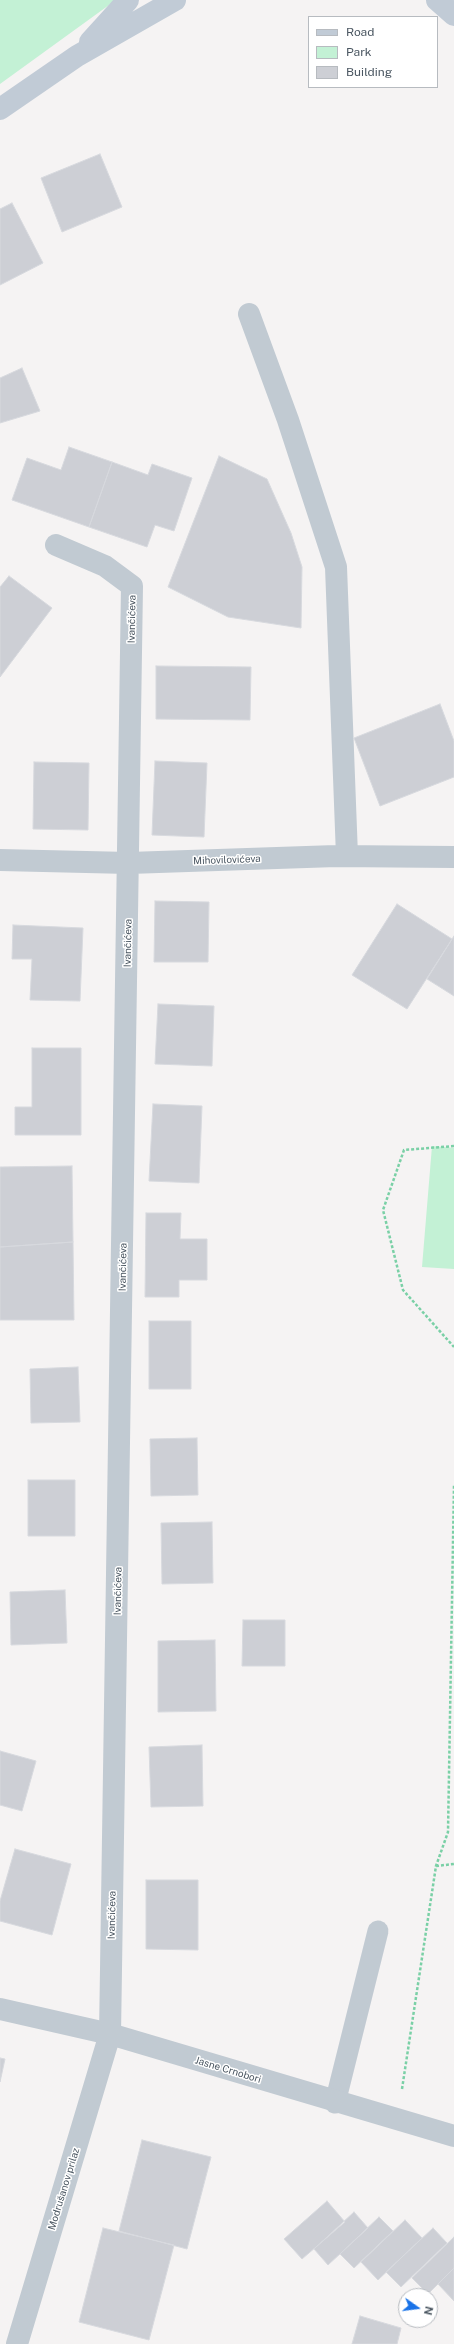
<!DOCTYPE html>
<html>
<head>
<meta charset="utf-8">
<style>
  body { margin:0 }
  #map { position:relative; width:454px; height:2344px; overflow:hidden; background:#f5f3f3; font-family:"Public Sans",sans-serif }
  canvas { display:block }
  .legend { position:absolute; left:308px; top:16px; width:130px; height:72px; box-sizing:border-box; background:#fff; border:1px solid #b7bbc0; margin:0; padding:5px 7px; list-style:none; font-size:12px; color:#4a5661 }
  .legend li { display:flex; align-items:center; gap:8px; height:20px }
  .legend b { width:20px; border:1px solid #b7bbc0 }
  .north { position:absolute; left:398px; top:2288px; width:40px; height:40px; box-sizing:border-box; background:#fff; border:1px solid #b7bbc0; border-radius:50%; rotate:104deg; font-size:11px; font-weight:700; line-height:16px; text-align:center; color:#4a5661 }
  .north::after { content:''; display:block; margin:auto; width:14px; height:18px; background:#1a73e8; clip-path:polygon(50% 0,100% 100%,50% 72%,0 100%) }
</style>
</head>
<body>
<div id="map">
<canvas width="454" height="2344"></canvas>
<ul class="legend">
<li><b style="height:5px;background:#c1cbd6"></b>Road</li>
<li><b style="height:11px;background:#c3f1d5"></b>Park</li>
<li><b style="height:11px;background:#cdcfd5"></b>Building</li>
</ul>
<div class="north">N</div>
</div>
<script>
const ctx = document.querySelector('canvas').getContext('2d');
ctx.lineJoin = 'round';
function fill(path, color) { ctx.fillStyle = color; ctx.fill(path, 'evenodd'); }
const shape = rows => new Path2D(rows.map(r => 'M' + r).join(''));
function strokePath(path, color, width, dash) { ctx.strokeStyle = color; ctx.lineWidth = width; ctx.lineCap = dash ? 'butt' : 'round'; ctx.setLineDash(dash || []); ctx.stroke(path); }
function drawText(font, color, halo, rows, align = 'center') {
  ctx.font = font + ' "Public Sans",sans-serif'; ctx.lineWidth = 3; ctx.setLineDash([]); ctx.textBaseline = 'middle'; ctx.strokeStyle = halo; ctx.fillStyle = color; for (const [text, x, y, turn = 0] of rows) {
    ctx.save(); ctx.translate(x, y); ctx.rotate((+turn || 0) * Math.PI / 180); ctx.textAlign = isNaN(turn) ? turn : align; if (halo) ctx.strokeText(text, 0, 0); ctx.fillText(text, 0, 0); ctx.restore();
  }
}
const green = shape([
  [0,0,116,0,0,84],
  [432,1146,454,1148,454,1269,422,1267]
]);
const building = shape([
  [100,154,122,207,62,232,41,178,100,154],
  [12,203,43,263,0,285,0,209,12,203],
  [22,368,40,411,0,423,0,378,22,368],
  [69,447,112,462,89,527,12,500,27,458,61,470,69,447],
  [219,456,267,479,291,533,302,567,301,628,228,617,168,587,219,456],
  [112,462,148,475,152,464,192,478,174,531,155,525,147,547,89,527,112,462],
  [9,576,52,608,0,677,0,587,9,576],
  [156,666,251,667,250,720,156,719,156,666],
  [440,704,454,741,454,777,380,806,354,738,440,704],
  [155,761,207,763,204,837,152,835,155,761],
  [34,762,89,763,88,830,33,829,34,762],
  [155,901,209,902,208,962,154,962,155,901],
  [397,904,452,939,407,1009,352,975,397,904],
  [13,925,83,928,80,1001,30,1000,32,959,12,959,13,925],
  [454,936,454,996,427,979,454,936],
  [158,1004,214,1006,212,1066,155,1064,158,1004],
  [32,1048,81,1048,81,1135,15,1135,15,1107,32,1107,32,1048],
  [153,1104,202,1106,199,1183,149,1181,153,1104],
  [72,1166,73,1242,0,1247,0,1167,72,1166],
  [146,1213,181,1213,180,1239,207,1239,207,1280,179,1280,179,1297,145,1297,146,1213],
  [73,1242,74,1320,0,1320,0,1247,73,1242],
  [149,1321,191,1321,191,1389,149,1389,149,1321],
  [78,1367,80,1422,31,1423,30,1369,78,1367],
  [197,1438,198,1495,151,1496,150,1439,197,1438],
  [28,1480,75,1480,75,1536,28,1536,28,1480],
  [212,1522,213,1583,162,1584,161,1523,212,1522],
  [65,1590,67,1643,11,1645,10,1592,65,1590],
  [243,1620,285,1620,285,1666,242,1666,243,1620],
  [215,1640,216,1711,158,1712,158,1641,215,1640],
  [202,1745,203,1806,151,1807,149,1747,202,1745],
  [0,1751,36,1761,22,1811,0,1805,0,1751],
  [15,1849,71,1864,52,1935,0,1921,0,1901,15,1849],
  [146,1880,198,1880,198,1950,146,1949,146,1880],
  [0,2058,5,2059,0,2082,0,2058],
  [142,2140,211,2157,187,2249,119,2231,142,2140],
  [327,2201,345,2222,302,2259,284,2239,327,2201],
  [354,2212,368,2228,328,2265,314,2249,354,2212],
  [379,2217,393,2231,354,2268,340,2254,379,2217],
  [405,2220,422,2238,378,2280,361,2262,405,2220],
  [103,2228,174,2245,149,2340,79,2322,103,2228],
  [433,2228,447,2243,401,2287,386,2272,433,2228],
  [454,2237,454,2268,428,2294,412,2278,454,2237],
  [454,2268,454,2301,438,2284,454,2268],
  [360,2316,401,2328,397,2344,352,2344,360,2316]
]);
const path = shape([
  [454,1146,404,1150,383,1210,403,1290,454,1347],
  [436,1866,454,1864],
  [402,2089,436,1866,448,1832,454,1485]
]);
const service = shape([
  [335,2103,378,1931]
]);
const minor = shape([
  [249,314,288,420,336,567,347,856],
  [0,860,129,863,336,856,454,857],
  [0,2009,110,2034,454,2136],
  [17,2344,110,2034,132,586,105,566,56,545]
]);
const secondary = shape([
  [437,0,454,15],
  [90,42,128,0],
  [0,109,77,56,175,0]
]);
const streetNames = [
  ["Ivančićeva",132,619,-89],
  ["Mihovilovićeva",227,860,-2],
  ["Ivančićeva",128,943,-89],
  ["Ivančićeva",123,1267,-89],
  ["Ivančićeva",118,1591,-89],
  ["Ivančićeva",112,1915,-89],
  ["Jasne Crnobori",228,2070,17],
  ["Modrušanov prilaz",64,2189,-73]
];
fill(green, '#c3f1d5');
fill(building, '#cdcfd5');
strokePath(building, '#d7d9de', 1);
strokePath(path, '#7ad0a6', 2.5, [3, 2]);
strokePath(service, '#c1cad2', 21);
strokePath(minor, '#c1cad2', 22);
strokePath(secondary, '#c1cbd6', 22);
drawText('10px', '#4a5661', '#fff', streetNames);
</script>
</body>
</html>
